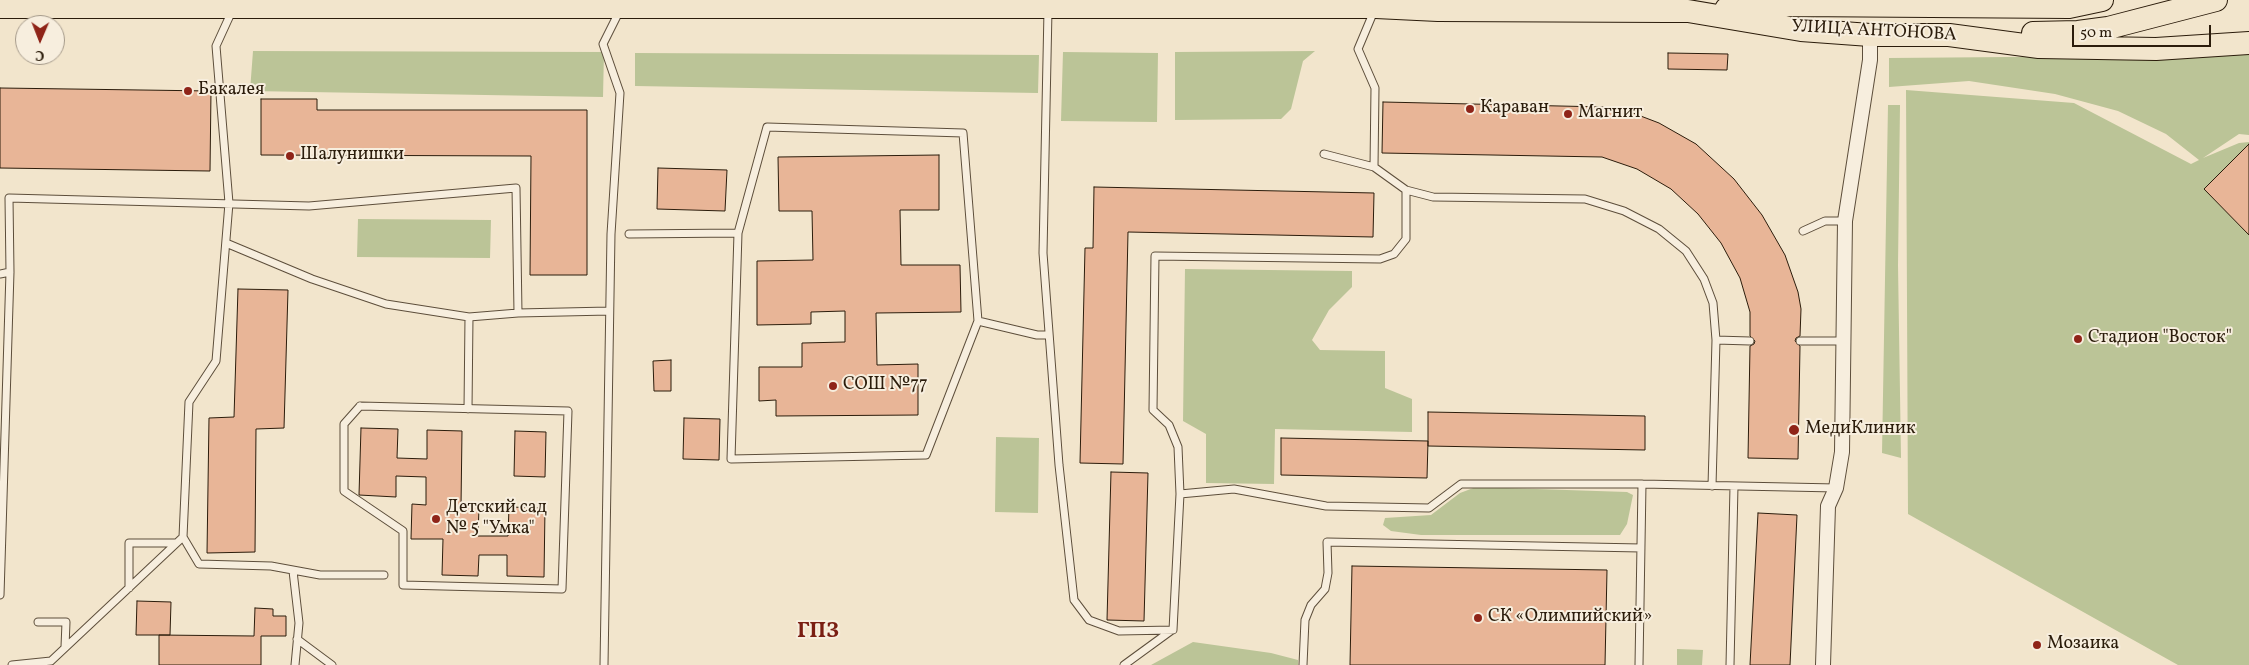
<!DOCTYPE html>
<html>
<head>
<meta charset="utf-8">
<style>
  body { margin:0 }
  #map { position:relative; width:2249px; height:665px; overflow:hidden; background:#f2e5cc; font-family:Vollkorn,serif }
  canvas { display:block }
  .north { position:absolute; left:15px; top:15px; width:50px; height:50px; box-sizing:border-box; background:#f7eede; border:1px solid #a59a8a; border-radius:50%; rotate:181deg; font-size:14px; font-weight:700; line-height:20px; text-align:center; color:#2b1c0b }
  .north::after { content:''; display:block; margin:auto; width:18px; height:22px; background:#8f2418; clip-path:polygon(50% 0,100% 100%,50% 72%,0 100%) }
  .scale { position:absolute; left:2072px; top:25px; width:139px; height:22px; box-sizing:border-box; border:2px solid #2b1c0b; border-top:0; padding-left:6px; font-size:15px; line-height:18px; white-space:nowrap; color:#2b1c0b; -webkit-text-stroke:4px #f7eede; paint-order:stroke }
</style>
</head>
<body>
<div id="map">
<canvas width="2249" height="665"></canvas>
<div class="north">С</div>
<div class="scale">50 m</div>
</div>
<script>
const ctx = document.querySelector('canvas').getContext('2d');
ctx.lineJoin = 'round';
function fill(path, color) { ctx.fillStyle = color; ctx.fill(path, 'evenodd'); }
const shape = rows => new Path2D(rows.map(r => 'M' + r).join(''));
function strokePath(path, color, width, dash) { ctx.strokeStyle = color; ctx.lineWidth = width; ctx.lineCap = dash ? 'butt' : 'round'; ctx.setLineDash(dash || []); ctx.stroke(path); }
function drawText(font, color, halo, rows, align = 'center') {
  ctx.font = font + ' Vollkorn,serif'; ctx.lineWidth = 4; ctx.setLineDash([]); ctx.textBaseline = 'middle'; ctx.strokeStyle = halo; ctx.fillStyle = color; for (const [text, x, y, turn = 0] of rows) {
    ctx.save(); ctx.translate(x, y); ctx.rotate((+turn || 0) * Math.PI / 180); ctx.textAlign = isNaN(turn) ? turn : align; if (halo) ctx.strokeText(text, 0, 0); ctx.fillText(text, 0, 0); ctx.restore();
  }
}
const green = shape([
  [253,51,604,52,603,97,250,91],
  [1315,51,1303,61,1291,109,1281,119,1175,120,1175,52],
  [1063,52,1158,53,1157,122,1061,121],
  [635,53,1039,55,1038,93,635,86],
  [2249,55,2249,135,2239,134,2203,158,2239,143,2249,142,2249,665,2178,665,1908,514,1906,90,2074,103,2191,164,2199,160,2166,134,2118,111,2055,94,1969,81,1889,87,1889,58],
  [1888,105,1900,105,1898,265,1901,458,1882,453],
  [358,219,491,220,490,258,357,257],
  [1185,269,1352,271,1352,287,1329,310,1312,340,1320,350,1385,351,1385,388,1412,399,1412,432,1275,429,1274,484,1206,483,1206,434,1183,421],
  [996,437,1039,438,1038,513,995,512],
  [1476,487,1627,492,1633,495,1627,524,1620,535,1421,535,1391,531,1383,525,1385,518,1431,515,1460,493],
  [1193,642,1271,653,1298,660,1298,665,1151,665],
  [1677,649,1703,650,1702,665,1677,665]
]);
const building = shape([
  [1668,53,1728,54,1727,70,1668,69,1668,53],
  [0,88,211,91,210,171,0,168,0,88],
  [261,99,317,99,317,110,587,110,587,275,530,275,531,156,261,155,261,99],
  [1383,102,1604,107,1625,110,1659,123,1696,144,1734,179,1762,215,1785,255,1798,292,1801,309,1800,336,1796,338,1795,341,1800,346,1798,459,1748,458,1750,346,1754,344,1755,341,1750,336,1750,312,1740,278,1721,243,1698,214,1671,189,1637,169,1602,157,1382,153,1383,102],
  [2249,144,2249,235,2204,189,2249,144],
  [939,155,939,210,900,210,901,265,960,265,961,312,876,313,877,365,918,364,918,415,776,416,776,400,759,401,759,367,802,367,802,343,845,342,845,311,811,312,811,324,757,325,757,261,813,260,812,211,779,211,778,157,939,155],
  [658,168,727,170,725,211,657,209,658,168],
  [1094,187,1374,193,1373,237,1128,232,1123,464,1080,463,1085,248,1093,248,1094,187],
  [238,289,288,290,284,428,256,429,255,552,207,553,209,418,234,417,238,289],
  [671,360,671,391,654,391,653,361,671,360],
  [1428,412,1645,416,1645,450,1428,446,1428,412],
  [684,418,720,419,719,460,683,459,684,418],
  [361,428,398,429,397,458,427,459,427,430,462,431,461,506,479,507,478,536,508,536,509,507,545,508,544,577,507,576,507,555,479,555,478,576,442,575,443,539,411,539,412,504,426,505,426,477,396,476,396,497,359,495,361,428],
  [515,431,546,432,545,477,514,476,515,431],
  [1281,438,1428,441,1427,478,1281,475,1281,438],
  [1111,472,1148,473,1144,621,1107,620,1111,472],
  [1758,513,1797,515,1790,665,1750,665,1758,513],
  [1352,566,1607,570,1605,665,1350,665,1352,566],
  [137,601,171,602,170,635,136,635,137,601],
  [255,608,273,609,273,616,286,616,286,636,261,636,261,665,159,665,159,635,254,636,255,608]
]);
const lane = shape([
  [1048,10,1043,253,1059,465,1074,600,1089,620,1119,631,1173,630],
  [1324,154,1374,167],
  [1406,190,1433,197,1585,199,1624,211,1659,229,1686,251,1704,279,1713,303,1716,340,1712,486],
  [1803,231,1825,221,1845,221],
  [738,233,731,459,926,455,978,321],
  [629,234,738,233,767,127,963,133,978,321,1037,335,1049,335],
  [226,243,312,279,386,304,469,317,518,313],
  [0,274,10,272],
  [1716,340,1750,341],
  [1800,341,1844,341],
  [360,406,568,411,562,589,403,585,403,531,344,491,344,424,360,406],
  [468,409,469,317],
  [1180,494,1234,489,1326,506,1429,508,1461,484,1642,484,1836,488],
  [183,537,199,564,271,566,320,575,384,575],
  [293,571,299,623,295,665],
  [129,588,129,543,176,543],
  [0,595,10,272,9,198,309,206,516,188,518,313,609,311],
  [38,622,66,622,65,647],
  [1173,630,1180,494,1178,447,1169,425,1153,410,1155,256,1380,259,1394,254,1406,239,1406,190,1374,167,1375,88,1358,49,1374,11],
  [297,639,332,665],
  [12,665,51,661,183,537,189,402,216,361,229,203,216,46,232,11],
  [604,665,611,234,620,93,603,44,620,10],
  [1124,665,1172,630],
  [1303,665,1305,620,1311,605,1325,589,1328,573,1327,542,1641,548],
  [1639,665,1642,484],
  [1730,665,1734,486]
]);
const street = shape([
  [1823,665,1828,506,1836,488,1842,452,1845,221,1870,60,1870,35]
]);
const primary = shape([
  [0,7,1376,7,1438,10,1668,11,1688,11,1801,30,1870,35,1949,35,2039,47,2156,49,2249,43],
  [1726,9,1794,5,2069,7,2102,0],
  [2033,33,2078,32,2108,28,2216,0]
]);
const markers = [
  [188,91,5,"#8f2418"],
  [1470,109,5,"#8f2418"],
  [1568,114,5,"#8f2418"],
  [290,156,5,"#8f2418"],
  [2078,339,5,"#8f2418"],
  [833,386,5,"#8f2418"],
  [1794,430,6,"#8f2418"],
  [436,519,5,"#8f2418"],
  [1478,618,5,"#8f2418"],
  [2037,645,5,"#8f2418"]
];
const streetNames = [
  ["УЛИЦА АНТОНОВА",1874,32,3]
];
const poiNames = [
  ["Бакалея",198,91],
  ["Караван",1480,109],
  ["Магнит",1578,114],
  ["Шалунишки",300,156],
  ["Стадион \"Восток\"",2088,339],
  ["СОШ №77",843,386],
  ["МедиКлиник",1805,430],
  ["Детский сад",446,509],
  ["№ 5 \"Умка\"",446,530],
  ["СК «Олимпийский»",1488,618],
  ["Мозаика",2047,645]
];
const districtNames = [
  ["ГПЗ",818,633]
];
fill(green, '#bbc497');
fill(building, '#e8b597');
strokePath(building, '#2b1c0b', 1);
strokePath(lane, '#5d4e3b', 9);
strokePath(street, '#5d4e3b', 16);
strokePath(primary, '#2b1c0b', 24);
strokePath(lane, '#f7eede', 7);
strokePath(street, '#f7eede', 14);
strokePath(primary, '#f2e5cc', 22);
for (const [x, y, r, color] of markers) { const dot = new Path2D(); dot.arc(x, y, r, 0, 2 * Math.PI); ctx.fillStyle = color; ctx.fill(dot); strokePath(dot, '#f7eede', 2); }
drawText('18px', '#2b1c0b', '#f7eede', streetNames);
drawText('18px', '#2b1c0b', '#f7eede', poiNames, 'left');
drawText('bold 22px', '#7a1f14', '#f7eede', districtNames);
</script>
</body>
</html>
